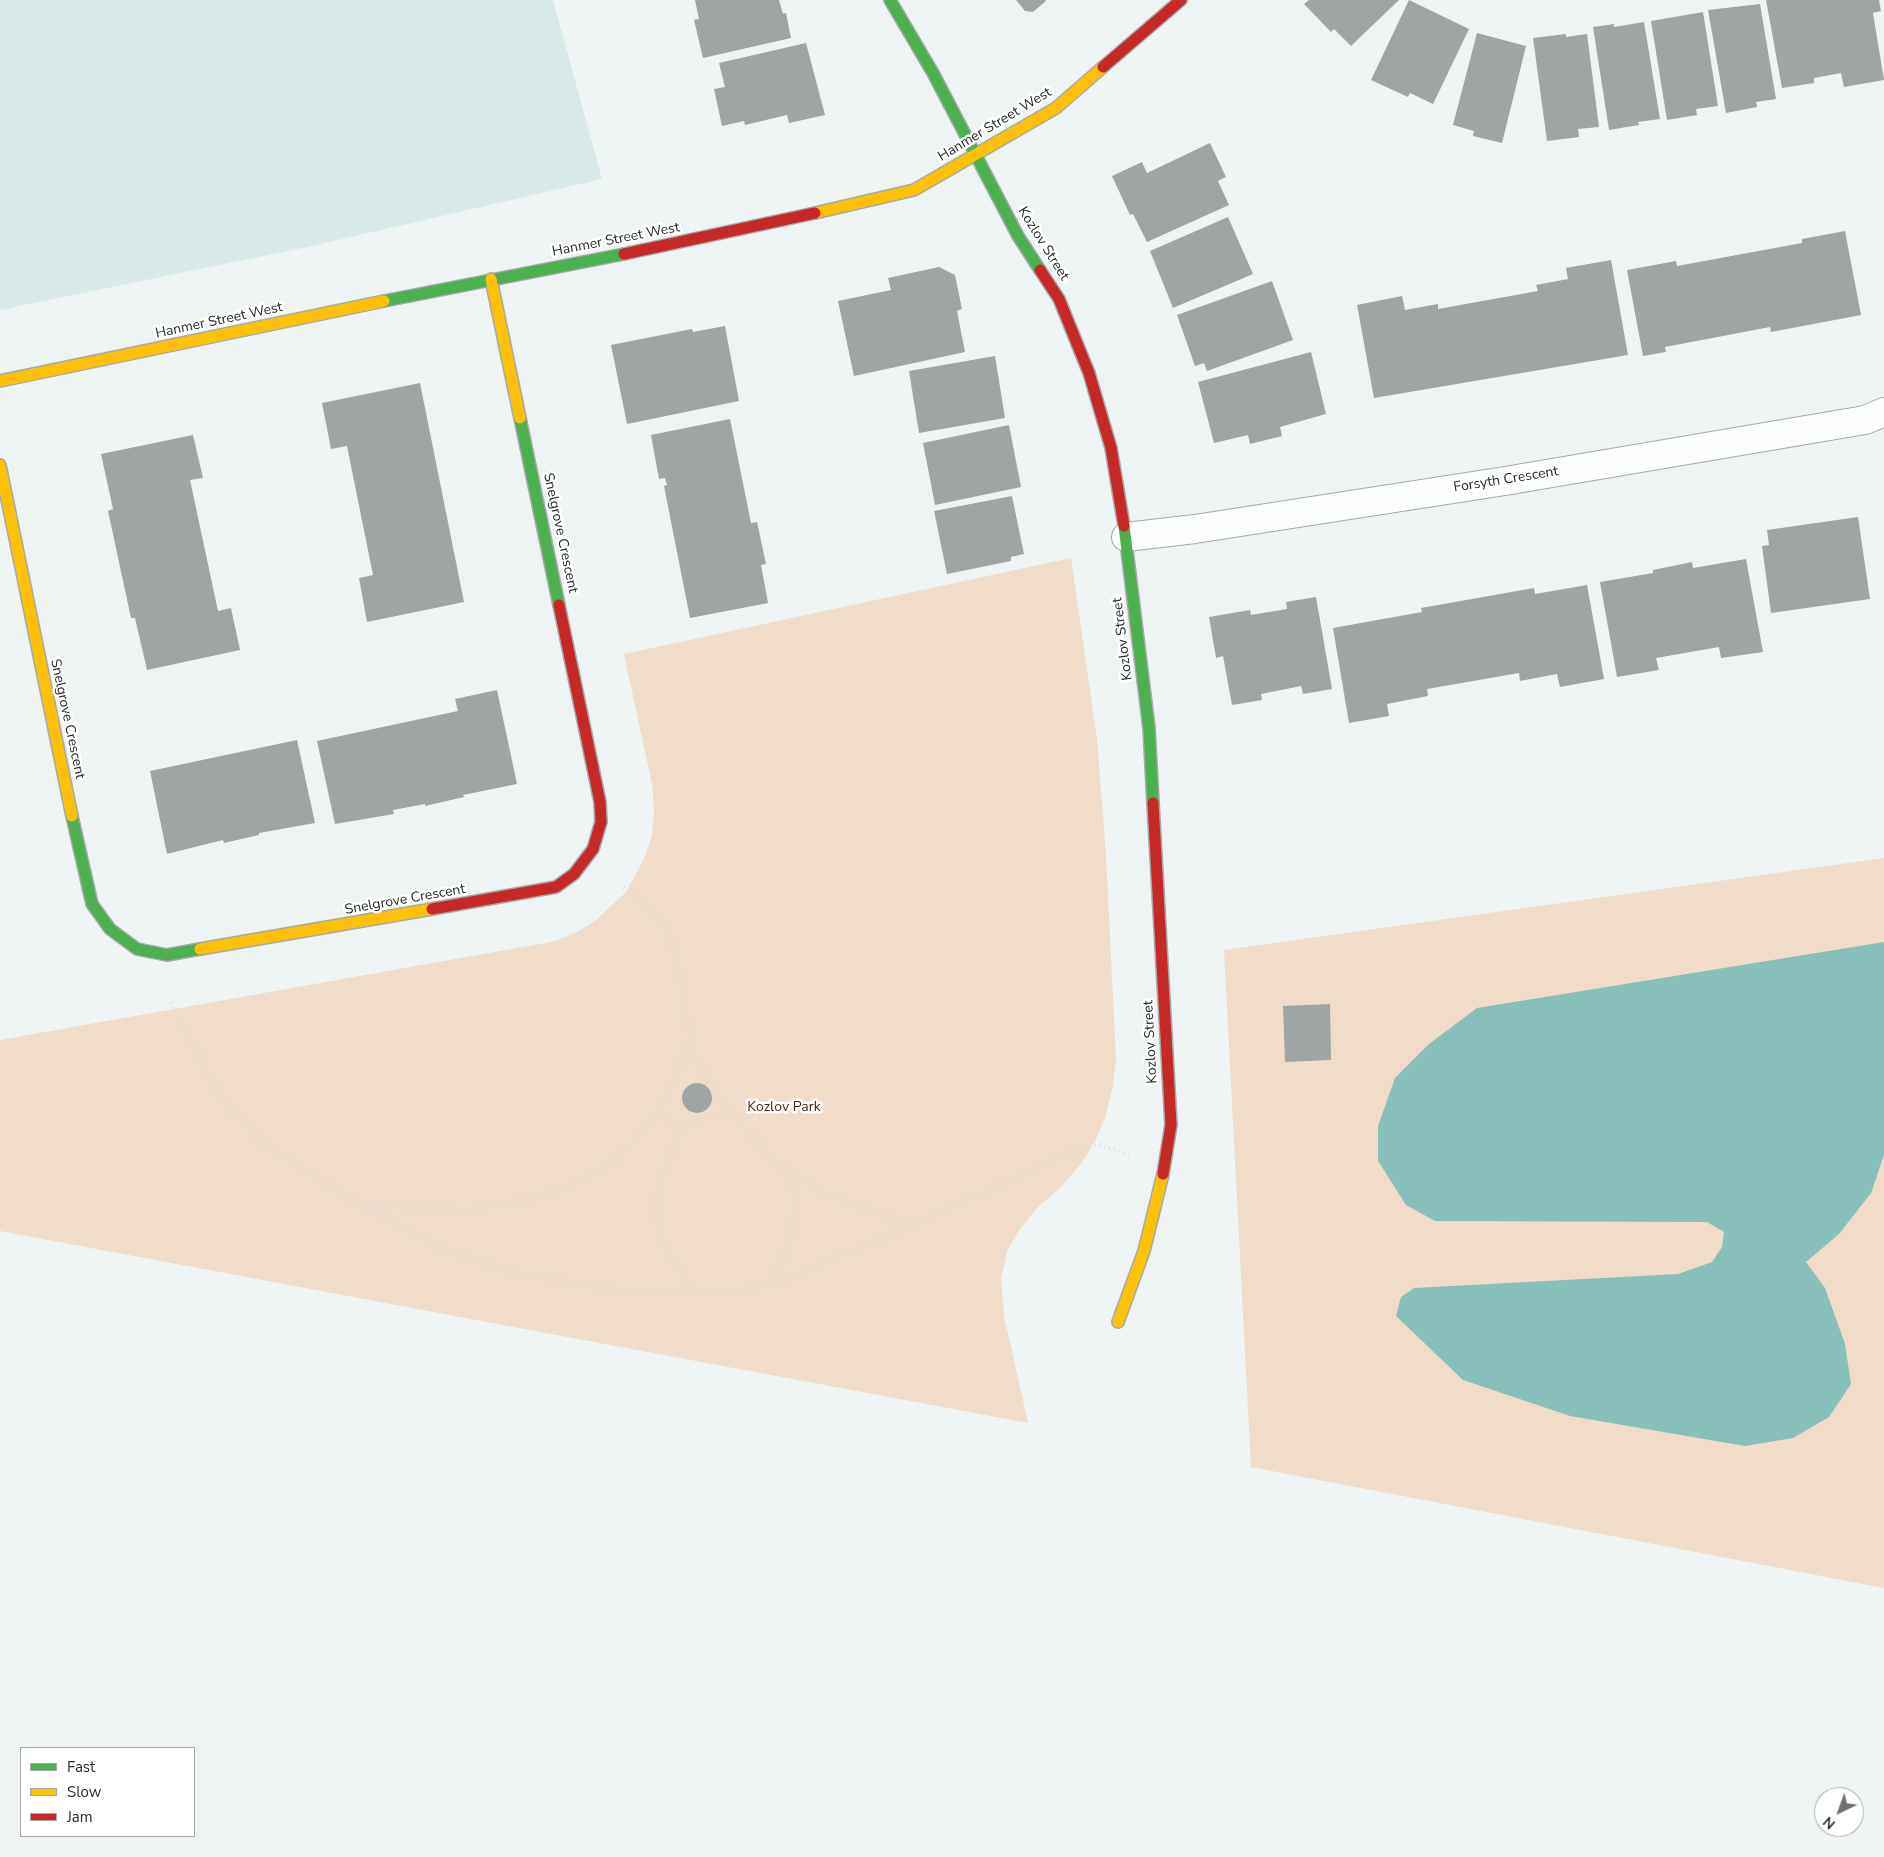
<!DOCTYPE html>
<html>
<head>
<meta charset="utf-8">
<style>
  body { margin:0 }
  #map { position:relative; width:1884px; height:1857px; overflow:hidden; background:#edf4f3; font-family:"Nunito Sans",sans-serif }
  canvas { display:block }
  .legend { position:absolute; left:20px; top:1747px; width:175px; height:90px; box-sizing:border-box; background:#fff; border:1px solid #a8aaa9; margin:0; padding:6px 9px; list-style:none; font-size:15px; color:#252a29 }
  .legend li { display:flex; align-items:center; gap:10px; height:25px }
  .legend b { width:25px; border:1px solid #a8aaa9 }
  .north { position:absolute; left:1814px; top:1787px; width:50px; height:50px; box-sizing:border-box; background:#fff; border:1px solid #a8aaa9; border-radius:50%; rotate:222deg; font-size:14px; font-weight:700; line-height:20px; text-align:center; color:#252a29 }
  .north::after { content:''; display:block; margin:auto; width:18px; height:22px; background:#6b7170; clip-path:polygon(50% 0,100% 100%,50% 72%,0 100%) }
</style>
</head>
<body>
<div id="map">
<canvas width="1884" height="1857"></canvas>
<ul class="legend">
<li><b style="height:6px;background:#4caf50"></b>Fast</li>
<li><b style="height:6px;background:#ffc107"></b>Slow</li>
<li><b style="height:6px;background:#c62828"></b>Jam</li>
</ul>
<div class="north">N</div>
</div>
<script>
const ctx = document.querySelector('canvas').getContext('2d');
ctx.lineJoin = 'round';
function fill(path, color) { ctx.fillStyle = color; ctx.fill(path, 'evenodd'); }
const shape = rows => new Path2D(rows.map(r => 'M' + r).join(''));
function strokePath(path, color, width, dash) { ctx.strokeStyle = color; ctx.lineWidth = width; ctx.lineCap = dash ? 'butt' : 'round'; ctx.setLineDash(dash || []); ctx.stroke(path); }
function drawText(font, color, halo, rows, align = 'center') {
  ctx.font = font + ' "Nunito Sans",sans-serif'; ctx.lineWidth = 5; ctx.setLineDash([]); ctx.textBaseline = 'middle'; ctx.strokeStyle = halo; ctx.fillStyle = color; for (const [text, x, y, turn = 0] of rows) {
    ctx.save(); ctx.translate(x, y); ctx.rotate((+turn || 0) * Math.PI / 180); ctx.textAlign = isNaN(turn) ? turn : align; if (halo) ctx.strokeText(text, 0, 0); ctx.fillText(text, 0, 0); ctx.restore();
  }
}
const built = shape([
  [0,0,553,0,602,179,312,246,0,310]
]);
const green = shape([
  [1071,558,1097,739,1106,855,1116,1060,1112,1090,1105,1118,1097,1137,1083,1161,1061,1187,1038,1207,1020,1229,1007,1251,1001,1278,1004,1316,1028,1423,0,1231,0,1040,534,945,556,941,577,932,596,920,626,892,644,859,652,836,654,809,652,784,624,654],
  [1884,858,1884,1588,1251,1467,1224,950]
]);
const water = shape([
  [1884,942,1884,1155,1871,1193,1839,1234,1806,1262,1825,1288,1845,1344,1851,1384,1829,1417,1793,1438,1745,1446,1570,1416,1463,1380,1396,1316,1401,1297,1414,1288,1678,1274,1712,1262,1722,1247,1724,1232,1707,1222,1435,1221,1406,1205,1378,1161,1378,1126,1395,1078,1429,1044,1477,1008]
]);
const building = shape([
  [695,0,779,0,783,14,786,13,791,38,703,58,694,20,699,19],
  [1016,0,1045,0,1046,1,1033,12,1025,11],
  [1309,0,1399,0,1351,46,1334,29,1331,32,1304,4],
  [1409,0,1469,29,1433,104,1410,93,1408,97,1371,80],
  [1766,0,1879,0,1881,11,1873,13,1884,80,1844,87,1841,73,1814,78,1814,83,1782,88],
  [1760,4,1776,99,1756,102,1757,107,1726,113,1708,10],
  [1703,12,1718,106,1696,109,1697,115,1667,120,1651,21],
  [1644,22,1660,119,1638,122,1639,125,1609,130,1593,27,1614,24,1614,27],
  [1477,33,1526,46,1502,143,1473,136,1474,131,1453,125],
  [1566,34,1566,37,1587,34,1599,127,1578,129,1579,137,1547,141,1533,38],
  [806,43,825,115,789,123,787,115,745,125,744,121,722,126,714,89,725,87,719,63],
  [1210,143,1226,177,1218,181,1229,205,1147,242,1133,214,1130,215,1112,176,1142,162,1147,173],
  [1228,217,1253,274,1173,308,1150,251],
  [1845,231,1861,315,1771,332,1770,327,1665,347,1666,352,1643,356,1627,270,1676,261,1677,266,1802,243,1802,239],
  [1611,260,1628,355,1374,398,1357,305,1402,296,1405,310,1438,304,1438,309,1538,291,1536,285,1568,279,1566,268],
  [939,267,955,275,962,309,957,311,965,352,854,376,838,301,891,290,888,278],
  [1272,281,1293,340,1207,371,1204,363,1195,366,1177,315],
  [725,326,739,401,627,424,611,345,692,329,693,332],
  [1311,352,1326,414,1280,427,1282,436,1250,444,1248,435,1214,443,1198,382],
  [995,356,1005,418,919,433,909,371],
  [420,383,464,602,367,622,359,578,373,575,347,446,331,449,322,403],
  [730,419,751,523,757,522,766,564,761,565,768,603,690,618,664,486,667,485,665,478,659,479,651,435],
  [1009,425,1021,487,935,505,923,443],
  [193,435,203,478,190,480,218,611,231,608,240,650,147,670,135,618,131,618,108,511,113,509,101,454],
  [1012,496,1024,554,1011,557,1011,561,947,574,934,511],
  [1858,517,1870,599,1771,613,1762,546,1769,545,1767,530],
  [1746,559,1763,652,1721,658,1719,647,1656,658,1659,670,1617,677,1600,582,1653,573,1653,570,1692,562,1693,568],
  [1587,585,1604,679,1560,687,1557,674,1520,681,1519,673,1427,689,1428,696,1387,704,1389,716,1349,723,1333,628,1422,612,1421,608,1534,588,1535,594],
  [1316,597,1332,689,1303,694,1301,686,1261,694,1262,700,1232,705,1223,656,1216,658,1209,617,1250,610,1251,615,1287,609,1286,602],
  [497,690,517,784,463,795,464,797,425,806,425,804,393,810,394,814,335,824,317,741,458,711,455,699],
  [297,740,315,823,259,833,259,835,224,843,223,840,167,854,150,771],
  [1330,1004,1331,1060,1285,1062,1283,1006],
  '682 1098a15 15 0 1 1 30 0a15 15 0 1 1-30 0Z'
]);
const path = shape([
  [624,887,665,926,675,952,694,1056,730,1112,779,1165,826,1194,909,1225],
  [171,1003,222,1100,266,1146,344,1195,445,1250,526,1275,633,1292,735,1292,781,1280,881,1239,1078,1149,1098,1144,1132,1156],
  [658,1109,681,1128],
  [365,1205,470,1210,533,1199,586,1178,611,1163,633,1143,656,1113,675,1077,690,1039],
  [769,1283,784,1257,792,1230,794,1208,793,1174],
  [695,1291,664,1246,656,1216,658,1187,681,1128,704,1117,730,1112]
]);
const street = shape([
  [1126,537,1195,529,1505,481,1865,420,1884,412]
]);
const fast = shape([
  [890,0,933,73,1018,236,1040,270],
  [384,301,624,254],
  [520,418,559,605],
  [1124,526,1149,728,1153,803],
  [72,816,92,904,110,929,137,949,167,955,200,949]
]);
const slow = shape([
  [815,213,914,190,1056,108,1103,67],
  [491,279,520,418],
  [0,381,384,301],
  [0,465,72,816],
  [200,949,432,909],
  [1118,1322,1144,1251,1163,1174]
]);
const jam = shape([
  [1103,67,1181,0],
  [624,254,815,213],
  [1040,270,1059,299,1089,373,1111,448,1124,526],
  [1153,803,1171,1125,1163,1174],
  [432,909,556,887,574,874,593,849,601,822,600,802,559,605]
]);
const streetNames = [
  ["Hanmer Street West",995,125,-31],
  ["Hanmer Street West",616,240,-11],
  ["Kozlov Street",1043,244,58],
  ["Hanmer Street West",219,321,-12],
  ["Forsyth Crescent",1506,480,-9],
  ["Snelgrove Crescent",560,533,78],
  ["Kozlov Street",1123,639,-97],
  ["Snelgrove Crescent",67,719,78],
  ["Snelgrove Crescent",405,900,-10],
  ["Kozlov Street",1151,1042,-93]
];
const parkNames = [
  ["Kozlov Park",784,1108]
];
fill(built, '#d9e9e7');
fill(green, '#f0dcc9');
fill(water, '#89bfba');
fill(building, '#9fa5a4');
strokePath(street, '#a4aaa9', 30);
strokePath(fast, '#a4aaa9', 14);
strokePath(slow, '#a4aaa9', 14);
strokePath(jam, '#a4aaa9', 14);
strokePath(path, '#d9dcdc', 3, [1, 4]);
strokePath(street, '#fcfdfd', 28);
strokePath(fast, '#4caf50', 11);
strokePath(slow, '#ffc107', 11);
strokePath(jam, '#c62828', 11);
drawText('14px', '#252a29', '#fff', streetNames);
drawText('14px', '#4b2b0d', '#fff', parkNames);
</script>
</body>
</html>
